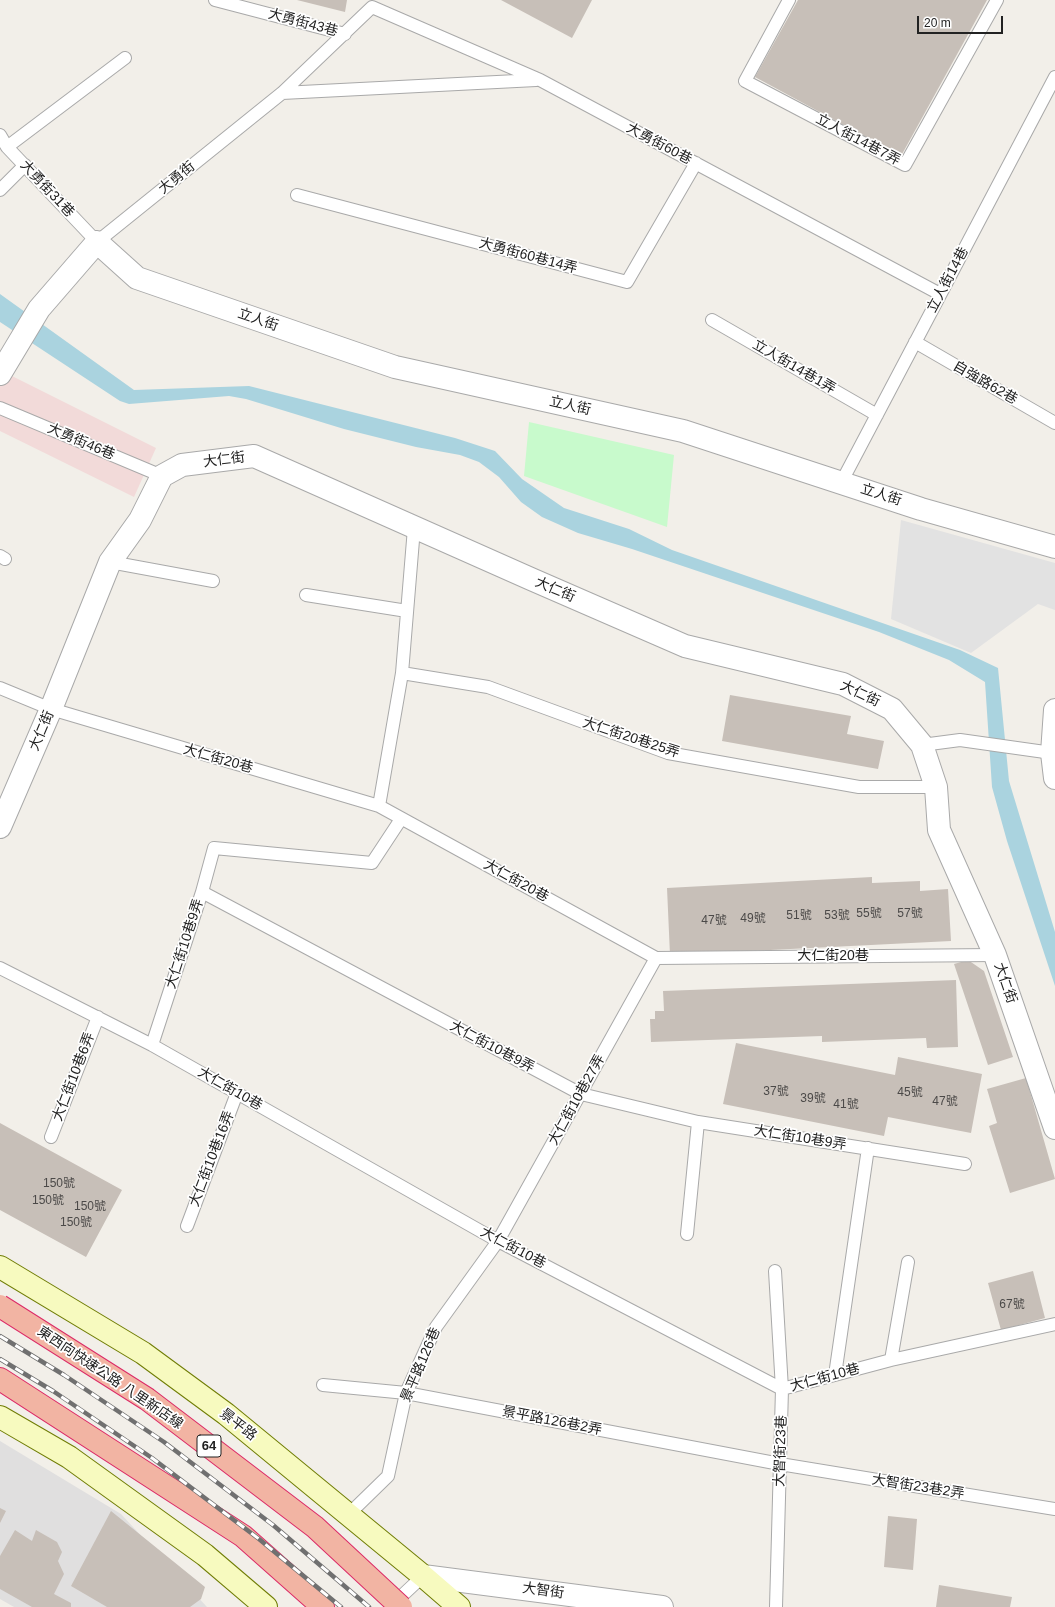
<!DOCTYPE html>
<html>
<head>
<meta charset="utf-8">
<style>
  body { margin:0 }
  #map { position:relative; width:1055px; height:1607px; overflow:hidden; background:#f2efe9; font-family:Helvetica,sans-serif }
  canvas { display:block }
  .scale { position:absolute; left:917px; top:16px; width:86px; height:18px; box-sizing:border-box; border:2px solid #222; border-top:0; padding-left:5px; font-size:12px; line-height:14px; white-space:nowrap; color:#222; -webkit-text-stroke:3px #fff; paint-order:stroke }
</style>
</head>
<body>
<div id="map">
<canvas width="1055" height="1607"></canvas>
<div class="scale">20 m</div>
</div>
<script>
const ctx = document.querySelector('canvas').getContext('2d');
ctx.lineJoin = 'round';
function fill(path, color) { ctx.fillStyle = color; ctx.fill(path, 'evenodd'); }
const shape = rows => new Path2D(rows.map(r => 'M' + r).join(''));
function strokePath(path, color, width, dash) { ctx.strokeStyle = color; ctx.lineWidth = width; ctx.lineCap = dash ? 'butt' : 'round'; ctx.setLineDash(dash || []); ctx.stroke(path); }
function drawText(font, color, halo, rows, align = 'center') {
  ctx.font = font + ' Helvetica,"Noto Sans TC",sans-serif'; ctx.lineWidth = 3.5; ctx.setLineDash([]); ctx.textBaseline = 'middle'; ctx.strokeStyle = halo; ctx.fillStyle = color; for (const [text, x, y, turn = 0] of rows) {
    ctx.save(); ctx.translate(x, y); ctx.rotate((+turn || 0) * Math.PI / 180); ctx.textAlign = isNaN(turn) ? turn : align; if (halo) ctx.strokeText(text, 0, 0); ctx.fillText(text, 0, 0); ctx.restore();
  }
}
const residential = shape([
  [0,1441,121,1514,207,1607,14,1607,0,1599]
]);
const commercial = shape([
  [0,370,156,448,134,497,0,431]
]);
const park = shape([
  [529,422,674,455,667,527,524,476]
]);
const parking = shape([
  [901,520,1055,563,1055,610,1038,604,971,653,891,619]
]);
const water = shape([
  [0,294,134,390,249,386,455,438,495,451,522,479,564,508,629,529,672,550,960,650,998,668,1009,781,1055,932,1055,986,1007,841,992,787,985,682,949,660,879,632,632,549,578,533,542,517,521,502,499,477,479,462,460,455,416,447,344,429,246,399,229,396,129,404,120,401,0,322]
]);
const building = shape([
  [297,0,347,0,345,12],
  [501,0,592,0,572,38],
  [798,0,987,0,901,156,755,77],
  [730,695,851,716,847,734,884,741,878,769,722,741],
  [872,877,872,883,920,881,920,891,948,889,951,941,670,955,667,888],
  [968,960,984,971,1013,1057,988,1065,954,964],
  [956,980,958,1047,927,1048,926,1038,822,1042,822,1036,651,1042,650,1019,655,1019,655,1011,664,1011,663,991],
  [736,1043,895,1075,898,1057,982,1074,971,1133,888,1117,884,1136,723,1104],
  [1026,1078,1055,1179,1010,1193,989,1126,997,1123,987,1089],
  [0,1123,122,1190,86,1257,0,1210],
  [1033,1271,1045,1318,1001,1330,988,1283],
  [0,1508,6,1511,0,1523],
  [111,1511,205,1587,201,1599,190,1607,107,1607,71,1586],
  [888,1516,917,1519,913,1570,884,1567],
  [15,1530,32,1541,36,1530,57,1542,62,1552,58,1561,64,1574,54,1594,71,1603,71,1607,32,1607,0,1589,0,1556],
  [939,1585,1012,1597,1010,1607,936,1607]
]);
const service = shape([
  [215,0,345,34],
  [789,0,745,81,905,165,997,0],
  [372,7,540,80,940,294],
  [282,93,536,80],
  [0,135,7,147,97,242,282,93,372,7],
  [7,147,125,58],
  [0,190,25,165],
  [297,195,627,282,696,163],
  [712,320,877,415],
  [915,342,1055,423],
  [0,408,162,476],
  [841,483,1055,77],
  [0,556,5,559],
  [110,562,213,581],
  [306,595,407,611],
  [402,673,488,687,668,753,859,787,936,787],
  [0,688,51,709,379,806,656,958,995,955],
  [922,745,960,740,1052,753],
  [379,806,402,673,414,528],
  [202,892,214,848,372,863,401,819],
  [0,968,152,1045,498,1241,782,1389,891,1360,1055,1324],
  [152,1045,202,892,581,1094,698,1122,965,1164],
  [51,1137,98,1017],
  [187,1226,237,1093],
  [687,1234,698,1122],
  [775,1271,782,1389,776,1607],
  [891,1360,908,1262],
  [835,1375,868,1148],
  [323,1385,406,1393,780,1464,1055,1509],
  [349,1514,388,1476,406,1393,436,1327,498,1241,656,958],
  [392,1605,423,1576]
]);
const minor = shape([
  [0,374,39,309,97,242,137,278,395,367,683,431,921,509,1055,547],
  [1055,710,1052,753,1055,778],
  [0,827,51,709,110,562,140,520,162,476,182,465,254,456,531,579,685,646,843,684,892,709,922,745,936,787,939,830,995,955,1055,1128],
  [423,1576,662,1607]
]);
const secondary = shape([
  [0,1267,143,1353,226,1414,423,1576,459,1607],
  [0,1417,69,1457,205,1555,266,1607]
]);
const trunk = shape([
  [0,1379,243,1536,323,1607]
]);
const rail = shape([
  [0,1336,64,1375,164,1442,273,1525,369,1607],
  [0,1359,53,1391,152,1458,259,1539,341,1607]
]);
const trunkBridge = shape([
  [0,1306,147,1399,315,1527,401,1607]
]);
const numberNames = [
  ["55號",869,914],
  ["57號",910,914],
  ["51號",799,916],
  ["53號",837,916],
  ["49號",753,919],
  ["47號",714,921],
  ["37號",776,1092],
  ["45號",910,1093],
  ["39號",813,1099],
  ["47號",945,1102],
  ["41號",846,1105],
  ["150號",59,1184],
  ["150號",48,1201],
  ["150號",90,1207],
  ["150號",76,1223],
  ["67號",1012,1305]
];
const shields = [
  [209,1446,24]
];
const shieldNames = [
  ["64",209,1446]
];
const streetNames = [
  ["大勇街43巷",303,23,15],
  ["立人街14巷7弄",858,140,28],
  ["大勇街60巷",659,144,28],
  ["大勇街",177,178,-39],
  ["大勇街31巷",47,189,47],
  ["大勇街60巷14弄",528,256,15],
  ["立人街14巷",948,280,-62],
  ["立人街",258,320,19],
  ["立人街14巷1弄",794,367,30],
  ["自強路62巷",985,383,30],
  ["立人街",570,406,13],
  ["大勇街46巷",81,442,23],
  ["大仁街",224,460,-7],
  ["立人街",881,495,18],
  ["大仁街",555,590,23],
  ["大仁街",860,694,25],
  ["大仁街",42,731,-67],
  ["大仁街20巷25弄",631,738,18],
  ["大仁街20巷",218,759,16],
  ["大仁街20巷",516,881,29],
  ["大仁街10巷9弄",185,944,-72],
  ["大仁街20巷",833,956],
  ["大仁街",1005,983,71],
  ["大仁街10巷9弄",492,1047,28],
  ["大仁街10巷6弄",74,1077,-69],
  ["大仁街10巷",230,1089,30],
  ["大仁街10巷27弄",577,1100,-61],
  ["大仁街10巷9弄",800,1138,9],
  ["大仁街10巷16弄",212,1159,-69],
  ["大仁街10巷",513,1248,28],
  ["景平路126巷",421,1365,-67],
  ["東西向快速公路 八里新店線",110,1378,34],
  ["大仁街10巷",825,1378,-15],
  ["景平路126巷2弄",552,1421,11],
  ["景平路",238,1425,38],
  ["大智街23巷",781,1451,-88],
  ["大智街23巷2弄",918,1487,9],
  ["大智街",543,1591,8]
];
fill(residential, '#e0dfdf');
fill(commercial, '#f2dad9');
fill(park, '#c8facc');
fill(parking, '#e2e2e2');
fill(water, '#aad3df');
fill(building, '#c7bfb8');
strokePath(service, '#a9a9a9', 14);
strokePath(minor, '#a9a9a9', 24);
strokePath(secondary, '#707d05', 24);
strokePath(trunk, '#dc2a67', 24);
strokePath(service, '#fff', 12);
strokePath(minor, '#fff', 22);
strokePath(secondary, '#f7fabf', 22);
strokePath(trunk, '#f2b4a3', 22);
strokePath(rail, '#707070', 4.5);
strokePath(rail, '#fff', 3, [9]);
strokePath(trunkBridge, '#dc2a67', 24, []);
strokePath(trunkBridge, '#f2b4a3', 22);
drawText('12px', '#4b4948', null, numberNames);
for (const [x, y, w] of shields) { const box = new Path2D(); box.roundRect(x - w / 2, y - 11, w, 22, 3); ctx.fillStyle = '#fff'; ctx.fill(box); strokePath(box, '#222', 1); }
drawText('bold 13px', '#222', null, shieldNames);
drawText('14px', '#222', '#fff', streetNames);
</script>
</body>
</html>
